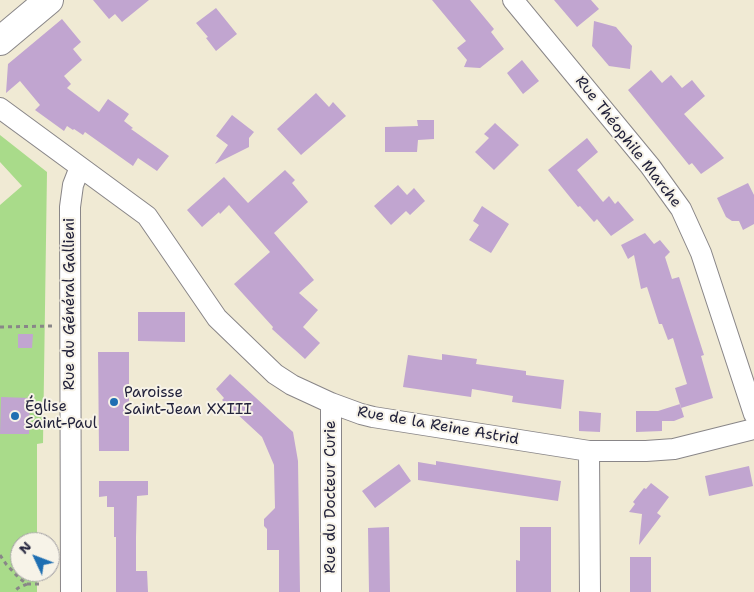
<!DOCTYPE html>
<html>
<head>
<meta charset="utf-8">
<style>
  body { margin:0 }
  #map { position:relative; width:754px; height:592px; overflow:hidden; background:#f0ead4; font-family:"Shantell Sans",sans-serif }
  canvas { display:block }
  .north { position:absolute; left:10px; top:532px; width:50px; height:50px; box-sizing:border-box; background:#f7f3e8; border:1px solid #a29fa3; border-radius:50%; rotate:313deg; font-size:14px; font-weight:700; line-height:20px; text-align:center; color:#22223b }
  .north::after { content:''; display:block; margin:auto; width:18px; height:22px; background:#1f6fb2; clip-path:polygon(50% 0,100% 100%,50% 72%,0 100%) }
</style>
</head>
<body>
<div id="map">
<canvas width="754" height="592"></canvas>
<div class="north">N</div>
</div>
<script>
const ctx = document.querySelector('canvas').getContext('2d');
ctx.lineJoin = 'round';
function fill(path, color) { ctx.fillStyle = color; ctx.fill(path, 'evenodd'); }
const shape = rows => new Path2D(rows.map(r => 'M' + r).join(''));
function strokePath(path, color, width, dash) { ctx.strokeStyle = color; ctx.lineWidth = width; ctx.lineCap = dash ? 'butt' : 'round'; ctx.setLineDash(dash || []); ctx.stroke(path); }
function drawText(font, color, halo, rows, align = 'center') {
  ctx.font = font + ' "Shantell Sans",sans-serif'; ctx.lineWidth = 4; ctx.setLineDash([]); ctx.textBaseline = 'middle'; ctx.strokeStyle = halo; ctx.fillStyle = color; for (const [text, x, y, turn = 0] of rows) {
    ctx.save(); ctx.translate(x, y); ctx.rotate((+turn || 0) * Math.PI / 180); ctx.textAlign = isNaN(turn) ? turn : align; if (halo) ctx.strokeText(text, 0, 0); ctx.fillText(text, 0, 0); ctx.restore();
  }
}
const green = shape([
  [0,135,47,172,43,443,37,444,37,542,20,542,20,572,37,572,37,592,0,592,0,205,22,186,0,162]
]);
const building = shape([
  [93,0,149,0,122,22,115,14,109,19],
  [432,0,470,0,494,29,491,32,504,49,480,68,464,67,467,60,457,48,466,41],
  [554,0,591,0,599,9,577,27],
  [216,8,237,34,216,51,206,38,208,37,196,23],
  [62,19,81,42,73,49,82,60,64,76,71,84,67,88,99,112,108,99,129,114,124,121,133,128,131,129,169,156,157,171,138,158,133,166,85,132,83,135,74,129,73,130,67,126,64,131,35,110,40,105,20,81,6,93,8,64],
  [594,21,616,27,632,46,630,69,609,66,592,46],
  [522,60,539,81,523,94,507,73],
  [651,70,662,83,671,75,682,88,692,80,705,96,684,114,724,158,701,174,692,163,689,165,628,90],
  [316,93,329,107,333,102,346,116,301,155,277,129],
  [232,115,254,132,249,138,249,147,215,164,228,145,216,136],
  [417,120,434,120,434,139,418,140,417,152,385,152,385,127,418,126],
  [495,123,519,145,494,170,475,152,489,138,484,134],
  [587,138,598,152,577,170,603,202,609,196,615,204,618,201,634,220,611,236,597,219,594,222,580,206,578,207,548,170],
  [285,170,295,180,292,183,308,202,274,233,314,280,299,293,318,310,303,327,320,343,305,359,272,329,273,327,234,284,270,252,229,205,220,214,219,212,202,227,187,210,224,177,248,203],
  [748,183,754,195,754,224,743,230,739,221,732,221,726,217,717,198],
  [398,185,407,195,414,188,425,201,410,215,406,211,391,225,374,206],
  [482,206,509,224,491,253,469,240,479,225,473,221],
  [645,233,654,244,660,240,670,252,665,257,672,279,679,277,704,355,701,356,713,398,681,408,675,388,687,384,673,338,668,340,662,324,659,324,647,287,641,289,634,255,628,259,621,245],
  [138,312,185,312,185,342,138,341],
  [18,334,33,334,32,348,18,348],
  [98,352,129,352,129,451,99,451],
  [442,354,477,359,476,364,526,371,526,375,564,380,561,409,512,402,513,396,472,389,471,397,403,387,408,355,442,360],
  [230,374,293,432,298,461,300,592,279,592,279,550,267,550,267,529,264,526,264,519,275,508,274,465,262,437,222,400,224,398,216,389],
  [1,397,30,398,29,434,0,434],
  [680,404,684,417,674,421,662,421,662,431,636,432,636,411,658,411],
  [579,411,601,413,600,432,579,431],
  [436,461,561,481,558,501,418,480,418,462,436,465],
  [399,464,411,481,375,508,362,491],
  [749,466,753,486,709,496,705,476],
  [99,481,148,481,148,495,137,496,136,537,136,571,147,571,148,592,116,592,116,537,114,537,114,507,107,507,107,496,99,497],
  [651,483,669,497,657,513,661,516,639,545,642,514,629,512,635,504,633,502,644,488,646,489],
  [389,527,390,592,369,592,368,528],
  [520,527,551,527,551,592,516,592,516,560,520,561],
  [630,557,651,557,651,592,630,592]
]);
const path = shape([
  [0,327,52,326],
  [0,555,6,564,19,578,27,584,18,588,14,592],
  [27,584,43,584]
]);
const street = shape([
  [513,0,650,166,681,209,701,253,754,414],
  [0,108,147,216,217,318,275,374,292,385,331,403,361,414,373,417,589,451,646,451,674,449,754,429],
  [331,403,331,592],
  [589,451,590,592],
  [71,592,70,207,73,185,80,167]
]);
const secondary = shape([
  [0,41,49,0]
]);
const markers = [
  [114,402,5,"#1f6fb2"],
  [15,416,5,"#1f6fb2"]
];
const streetNames = [
  ["Rue Théophile Marche",628,142,52],
  ["Rue du Général Gallieni",70,304,-90],
  ["Rue de la Reine Astrid",438,426,10],
  ["Rue du Docteur Curie",331,497,-90]
];
const poiNames = [
  ["Paroisse",124,393],
  ["Saint-Jean XXIII",124,410],
  ["Église",25,407],
  ["Saint-Paul",25,424]
];
fill(green, '#a9db8a');
fill(building, '#c1a5d0');
strokePath(street, '#898688', 22);
strokePath(secondary, '#898688', 30);
strokePath(path, '#898688', 3, [4, 4]);
strokePath(street, '#fff', 20);
strokePath(secondary, '#fff', 28);
for (const [x, y, r, color] of markers) { const dot = new Path2D(); dot.arc(x, y, r, 0, 2 * Math.PI); ctx.fillStyle = color; ctx.fill(dot); strokePath(dot, '#f7f3e8', 2); }
drawText('15px', '#22223b', '#f7f3e8', streetNames);
drawText('15px', '#22223b', '#f7f3e8', poiNames, 'left');
</script>
</body>
</html>
